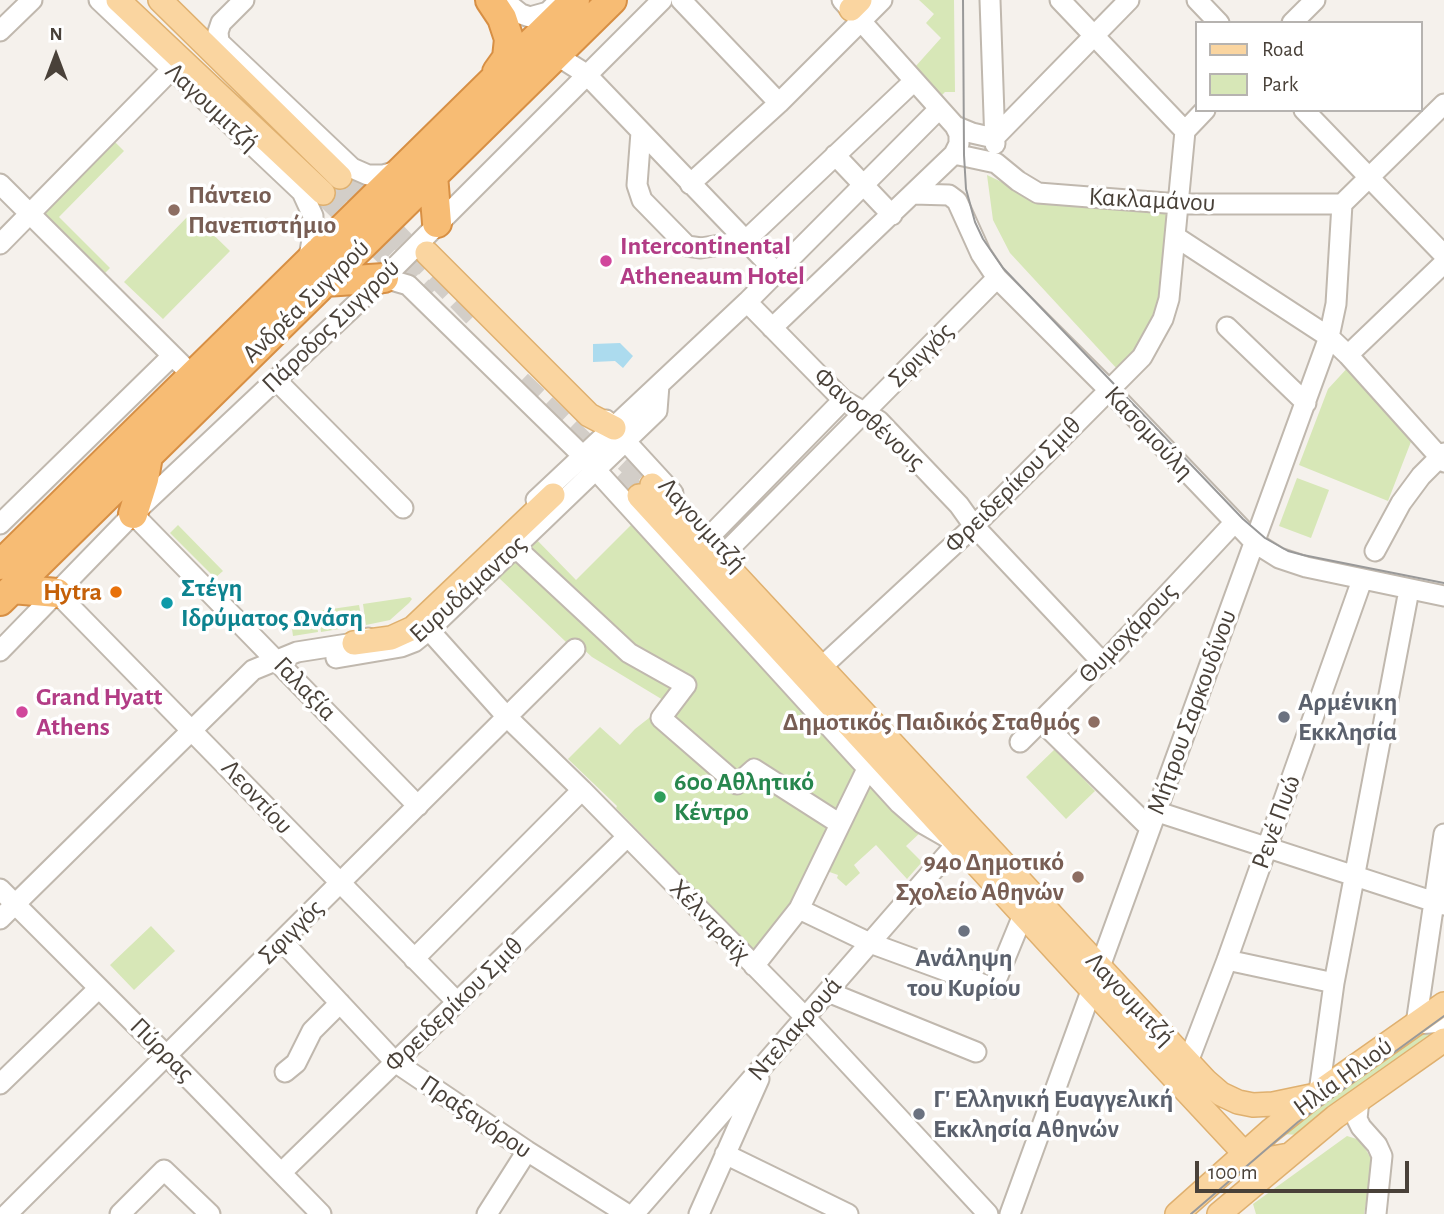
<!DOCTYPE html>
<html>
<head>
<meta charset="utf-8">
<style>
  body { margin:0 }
  #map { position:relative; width:1444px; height:1214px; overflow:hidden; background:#f5f1ec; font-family:"Alegreya Sans",sans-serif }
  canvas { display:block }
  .legend { position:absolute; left:1195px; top:21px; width:228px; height:91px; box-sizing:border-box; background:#fff; border:2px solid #b6b3b0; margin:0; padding:9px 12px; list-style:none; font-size:21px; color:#494139 }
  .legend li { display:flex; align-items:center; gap:14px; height:35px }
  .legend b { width:35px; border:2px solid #b6b3b0 }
  .north { position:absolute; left:21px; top:21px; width:70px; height:70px; -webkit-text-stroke:5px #fff; paint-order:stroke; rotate:0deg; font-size:19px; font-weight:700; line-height:28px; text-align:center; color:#494139 }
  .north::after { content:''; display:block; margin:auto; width:24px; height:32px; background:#494139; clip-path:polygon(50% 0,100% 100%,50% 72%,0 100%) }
  .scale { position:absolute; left:1195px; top:1161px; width:214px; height:32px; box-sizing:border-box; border:4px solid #494139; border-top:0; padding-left:9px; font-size:21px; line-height:24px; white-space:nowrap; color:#494139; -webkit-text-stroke:5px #fff; paint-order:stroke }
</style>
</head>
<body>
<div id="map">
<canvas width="1444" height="1214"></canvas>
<ul class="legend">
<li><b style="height:9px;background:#fad5a0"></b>Road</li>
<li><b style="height:19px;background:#d7e7b7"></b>Park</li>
</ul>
<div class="north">N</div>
<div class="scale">100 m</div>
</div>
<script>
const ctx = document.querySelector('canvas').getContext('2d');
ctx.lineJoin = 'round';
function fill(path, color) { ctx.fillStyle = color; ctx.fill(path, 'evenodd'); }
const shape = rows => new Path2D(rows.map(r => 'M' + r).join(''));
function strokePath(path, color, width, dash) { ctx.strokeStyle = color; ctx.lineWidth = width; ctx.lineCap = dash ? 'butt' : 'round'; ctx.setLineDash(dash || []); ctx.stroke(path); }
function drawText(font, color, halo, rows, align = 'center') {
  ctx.font = font + ' "Alegreya Sans",sans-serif'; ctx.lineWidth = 7; ctx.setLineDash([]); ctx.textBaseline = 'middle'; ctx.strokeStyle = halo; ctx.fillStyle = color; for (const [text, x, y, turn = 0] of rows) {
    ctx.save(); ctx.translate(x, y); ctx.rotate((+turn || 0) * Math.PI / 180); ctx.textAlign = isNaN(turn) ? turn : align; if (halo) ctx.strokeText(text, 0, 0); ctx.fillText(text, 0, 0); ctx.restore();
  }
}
const green = shape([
  [919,0,954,0,955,92,945,92,942,95,915,67,941,38,926,23,934,14],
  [115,142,124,151,59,217,110,268,105,273,44,214],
  [987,175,1033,197,1170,206,1157,318,1119,371,1010,253,993,220],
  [191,213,230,251,163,319,124,282],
  [1351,364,1414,434,1388,501,1299,465,1328,389],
  [1297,478,1329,490,1311,538,1279,526],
  [178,525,223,571,215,578,170,533],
  [631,525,921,832,906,846,922,862,907,879,876,845,854,865,860,873,846,886,837,878,838,875,824,870,760,965,654,853,656,849,616,808,617,806,568,759,600,727,620,745,635,729,668,703,592,657,571,638,566,642,498,577,535,538,576,580],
  [410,597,412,599,409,603,390,620,366,625,363,604],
  [359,605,363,625,321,632,318,611],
  [315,612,318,632,293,636,290,615],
  [1055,749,1095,791,1066,819,1026,777],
  [151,926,175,951,134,990,110,965],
  [1444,1026,1300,1135,1280,1134,1417,1028],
  [1347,1136,1360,1140,1372,1160,1373,1168,1364,1214,1256,1214,1253,1204]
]);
const water = shape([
  [620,343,633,356,623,368,615,361,593,362,593,344]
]);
const majorTunnel = shape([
  [340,177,475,316],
  [323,193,429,296],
  [520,382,639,496],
  [601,437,652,485]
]);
const minor = shape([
  [99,0,302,192,313,216,312,240,308,262],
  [244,0,221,23,218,32,219,42,352,168,368,175,383,175,400,170],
  [503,0,521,14,530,17,548,12,558,2],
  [681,0,779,103],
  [842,0,955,126,972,133,994,138],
  [990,0,995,144],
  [1060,0,1185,131],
  [1197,0,1219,23],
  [1292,23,1315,0],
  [0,31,32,0],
  [556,55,586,74,776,272],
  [1304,110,1444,255],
  [1185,131,1205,110],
  [641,132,637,185,642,200,687,246,701,248,745,241,914,81],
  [994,138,1129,0],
  [954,154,996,163,1018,181,1038,193,1179,204,1342,204],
  [835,155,892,215],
  [0,184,193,376],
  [690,184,779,103,882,0],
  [913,194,949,195,957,201,981,254,997,278,1109,390,1255,543,1279,558,1306,567,1444,596],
  [1342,204,1444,104],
  [1176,237,1329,337,1348,355,1444,462],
  [0,244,172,69],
  [384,278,408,285,584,457,899,803,922,823,957,843,634,1214],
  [747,302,843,400,879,421,959,505,974,526,1101,661],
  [1227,327,1306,403],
  [772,328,954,154,959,144,959,134,955,126],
  [1348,355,1444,263],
  [275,379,403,508],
  [606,420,673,493],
  [536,500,747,302,938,110],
  [133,514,418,806],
  [0,524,171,357],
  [711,535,843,400],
  [515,547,629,653,686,685,661,718,737,784,754,769,840,824],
  [1375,551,1401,503,1421,476,1444,453],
  [726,552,997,278],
  [57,593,457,1002],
  [429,630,507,717,582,790,806,1018,988,1214],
  [0,651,133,514,384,278,662,0],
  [336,658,401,647,414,642,429,630,657,411,659,385],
  [827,662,974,526,1142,357,1163,319,1169,299,1185,131],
  [1041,721,1149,827],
  [1020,742,1101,661,1109,657,1234,523],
  [1155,811,1444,905],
  [1444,834,1416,1024,1444,1022],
  [0,889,167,1056,321,1214],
  [799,909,870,943,993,988,1023,915],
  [0,919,253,670,297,652,354,643,368,638],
  [282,941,395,1062,527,1151,627,1214],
  [414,959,582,790],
  [1227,960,1334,983],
  [754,966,799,909,867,769],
  [828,992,976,1052],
  [1188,1062,1227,960,1362,580],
  [285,1072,296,1063,312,1031,340,1003],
  [0,1084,99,988],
  [1319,1092,1334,983,1409,590],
  [1359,1099,1357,1119,1361,1127,1377,1145,1382,1156,1376,1214],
  [725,1154,848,1214],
  [281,1173,627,837],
  [7,1214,575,649],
  [120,1214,164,1170,210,1214],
  [487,1214,527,1151],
  [699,1214,759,1079],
  [1010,1214,1329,337,1336,304,1342,204]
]);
const major = shape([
  [118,0,323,193],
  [160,0,340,177],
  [851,9,860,0],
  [427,253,589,415,614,428],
  [652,485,1206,1081,1221,1094,1238,1102,1253,1105,1273,1104,1316,1095],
  [639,496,1091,989,1245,1154,1267,1159,1289,1155],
  [354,643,391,638,413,628,553,495],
  [1177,1214,1270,1131,1319,1092,1444,1004],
  [1219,1214,1335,1117,1444,1040]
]);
const highway = shape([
  [490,0,502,18,509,39,507,58,497,72],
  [433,175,437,223],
  [325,282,384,278],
  [133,514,144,479,148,456],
  [0,565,575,0],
  [13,589,57,593],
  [0,601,612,0]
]);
const tram = shape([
  [963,0,964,155,966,189,975,222,983,239,1003,268,1243,519,1265,538,1288,551,1303,555,1444,583],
  [1191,1214,1298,1122,1444,1016]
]);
const markers = [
  [174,210,7,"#8d6e63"],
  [606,261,7,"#d1479c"],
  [116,592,7,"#e8710a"],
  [167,603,7,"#0f9aa8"],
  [22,712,7,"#d1479c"],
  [1284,717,7,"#6b7280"],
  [1094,722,7,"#8d6e63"],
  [660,797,7,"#2e9e5b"],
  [1078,877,7,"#8d6e63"],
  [964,931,7,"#6b7280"],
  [919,1114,7,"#6b7280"]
];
const streetNames = [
  ["Λαγουμιτζή",212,107,43],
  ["Κακλαμάνου",1152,200,3],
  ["Ανδρέα Συγγρού",306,301,-44],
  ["Πάροδος Συγγρού",331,326,-44],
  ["Σφιγγός",921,355,-45],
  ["Φανοσθένους",869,419,42],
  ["Κασομούλη",1149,433,47],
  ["Φρειδερίκου Σμιθ",1013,485,-45],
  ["Λαγουμιτζή",702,525,48],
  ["Ευρυδάμαντος",468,589,-42],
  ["Θυμοχάρους",1128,633,-46],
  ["Γαλαξία",305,689,46],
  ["Μήτρου Σαρκουδίνου",1192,712,-70],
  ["Λεοντίου",257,797,47],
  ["Ρενέ Πυώ",1276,822,-70],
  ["Χέλντραϊχ",710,921,46],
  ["Σφιγγός",291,932,-45],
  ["Λαγουμιτζή",1130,999,47],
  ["Φρειδερίκου Σμιθ",454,1005,-44],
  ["Ντελακρουά",795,1029,-49],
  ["Πύρρας",162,1050,45],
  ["Ηλία Ηλιού",1343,1077,-36],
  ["Πραξαγόρου",476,1117,34]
];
const educationNames = [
  ["Πάντειο",188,195,"left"],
  ["Πανεπιστήμιο",188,225,"left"],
  ["Δημοτικός Παιδικός Σταθμός",1080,722],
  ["94ο Δημοτικό",1064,862],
  ["Σχολείο Αθηνών",1064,892]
];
const hotelNames = [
  ["Intercontinental",620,246],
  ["Atheneaum Hotel",620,276],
  ["Grand Hyatt",36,697],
  ["Athens",36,727]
];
const cultureNames = [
  ["Στέγη",181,588],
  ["Iδρύματος Ωνάση",181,618]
];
const foodNames = [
  ["Hytra",102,592]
];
const worshipNames = [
  ["Αρμένικη",1298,702],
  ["Εκκλησία",1298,732],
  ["Ανάληψη",964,958,"center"],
  ["του Κυρίου",964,988,"center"],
  ["Γ' Ελληνική Ευαγγελική",933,1099],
  ["Εκκλησία Αθηνών",933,1129]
];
const leisureNames = [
  ["60ο Αθλητικό",674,782],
  ["Κέντρο",674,812]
];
fill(green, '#d7e7b7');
fill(water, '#acdbee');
strokePath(majorTunnel, '#d3cec8', 23, [23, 11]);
strokePath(minor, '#c0b8ae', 23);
strokePath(major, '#dfb06f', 26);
strokePath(highway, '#d78f44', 32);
strokePath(minor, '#fff', 19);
strokePath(major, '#fad5a0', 23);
strokePath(highway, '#f7bc74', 28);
strokePath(tram, '#999', 2);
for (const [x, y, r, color] of markers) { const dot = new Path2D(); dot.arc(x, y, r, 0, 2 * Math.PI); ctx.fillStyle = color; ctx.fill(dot); strokePath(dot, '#fff', 2.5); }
drawText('26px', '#494139', '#fff', streetNames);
drawText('bold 26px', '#785e54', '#fff', educationNames, 'right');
drawText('bold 26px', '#b23c85', '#fff', hotelNames, 'left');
drawText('bold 26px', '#0d838f', '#fff', cultureNames, 'left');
drawText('bold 26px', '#c56008', '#fff', foodNames, 'right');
drawText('bold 26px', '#5b616d', '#fff', worshipNames, 'left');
drawText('bold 26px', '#27864d', '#fff', leisureNames, 'left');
</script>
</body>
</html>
